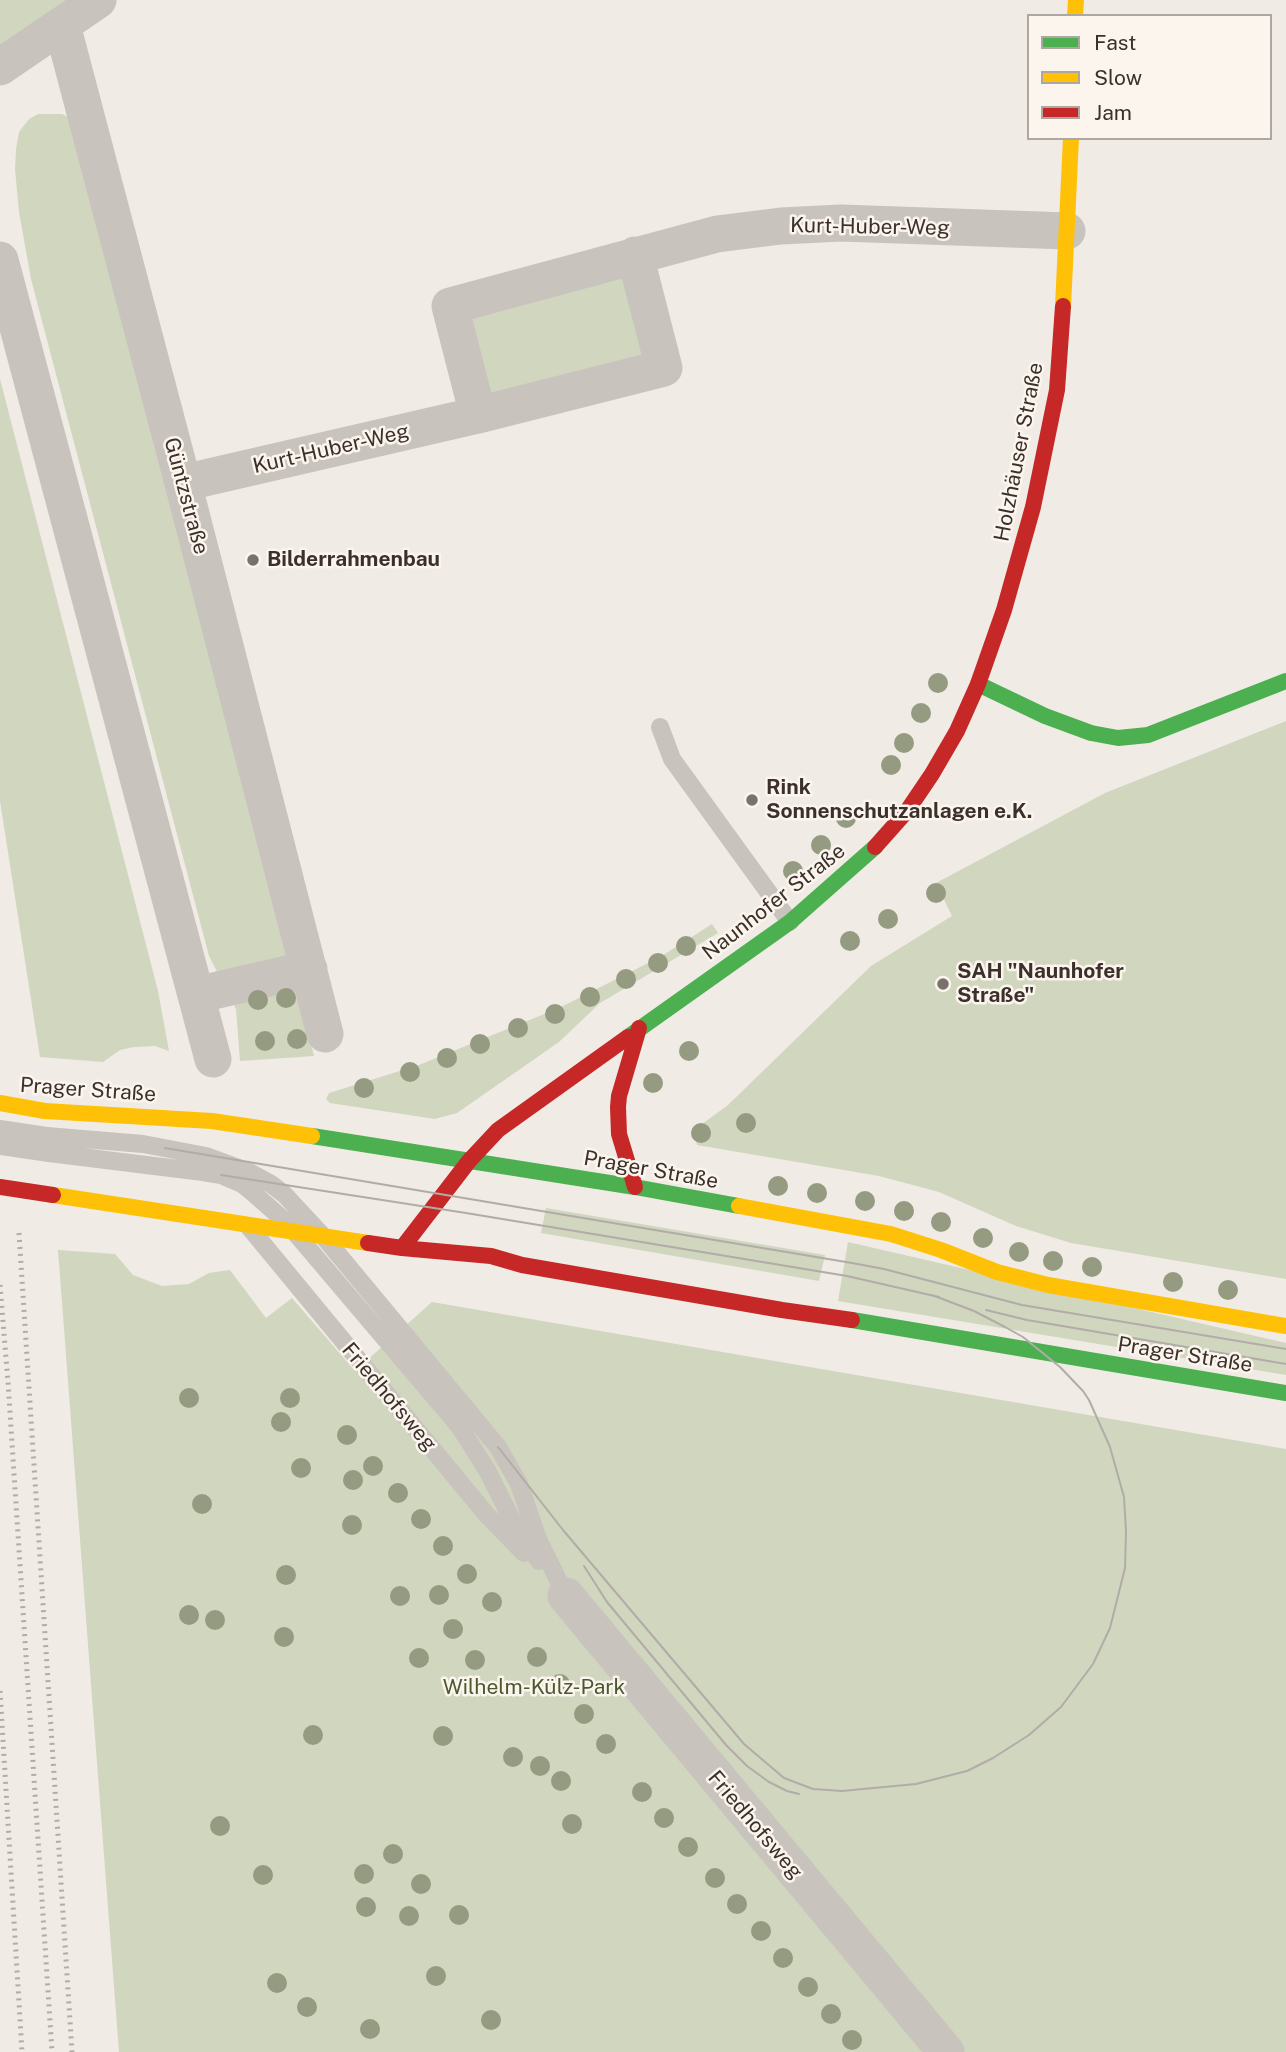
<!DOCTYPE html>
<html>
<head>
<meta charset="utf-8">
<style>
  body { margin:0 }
  #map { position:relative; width:1286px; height:2052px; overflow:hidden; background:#f0ebe5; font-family:"Public Sans",sans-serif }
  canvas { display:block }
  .legend { position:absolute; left:1027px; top:14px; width:245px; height:126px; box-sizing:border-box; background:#fbf5ee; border:2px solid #aea6a0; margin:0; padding:9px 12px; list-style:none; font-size:21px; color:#3b302b }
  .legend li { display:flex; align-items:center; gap:14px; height:35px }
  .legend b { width:35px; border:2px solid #aea6a0 }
</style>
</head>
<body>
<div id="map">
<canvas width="1286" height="2052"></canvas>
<ul class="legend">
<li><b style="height:9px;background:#4caf50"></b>Fast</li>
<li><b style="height:9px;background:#ffc107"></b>Slow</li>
<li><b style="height:9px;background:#c62828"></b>Jam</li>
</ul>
</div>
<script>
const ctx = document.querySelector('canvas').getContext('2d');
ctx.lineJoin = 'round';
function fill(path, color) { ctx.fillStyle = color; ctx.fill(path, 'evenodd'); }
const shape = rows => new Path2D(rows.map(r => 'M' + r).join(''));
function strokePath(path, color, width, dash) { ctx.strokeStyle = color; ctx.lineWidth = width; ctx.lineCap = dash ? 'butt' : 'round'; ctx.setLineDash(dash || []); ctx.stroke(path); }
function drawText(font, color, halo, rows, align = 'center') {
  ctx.font = font + ' "Public Sans",sans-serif'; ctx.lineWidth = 5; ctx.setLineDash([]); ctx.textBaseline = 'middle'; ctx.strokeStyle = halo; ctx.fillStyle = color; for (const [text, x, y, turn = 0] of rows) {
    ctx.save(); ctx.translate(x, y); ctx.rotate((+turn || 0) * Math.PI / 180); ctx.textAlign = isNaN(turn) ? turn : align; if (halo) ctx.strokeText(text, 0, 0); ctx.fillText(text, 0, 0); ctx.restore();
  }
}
const green = shape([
  [0,0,65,0,0,45],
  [38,114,62,114,74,120,314,1056,240,1061,236,1009,209,956,31,279,19,212,15,169,16,149,19,132,29,119],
  [628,271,652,361,486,402,460,314],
  [0,379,158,991,169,1051,155,1046,134,1047,120,1050,103,1062,40,1057,0,801],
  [1286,721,1286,1279,1071,1243,1016,1226,939,1192,879,1176,697,1145,694,1130,728,1105,871,966,952,916,936,883,1105,793],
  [712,924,718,933,600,1003,559,1042,457,1113,435,1119,330,1103,326,1099,329,1093,419,1065,559,1008,660,957],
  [546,1208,825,1255,819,1281,541,1233],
  [848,1242,1286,1343,1286,1375,838,1301],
  [58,1250,115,1254,133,1275,162,1286,189,1284,209,1273,230,1270,266,1318,292,1298,355,1371,432,1302,1286,1449,1286,2052,119,2052]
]);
const lane = shape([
  [660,727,672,759,790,922],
  [47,1136,143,1144,206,1156,249,1172,271,1184,284,1194,323,1236,498,1447,519,1484,538,1539,566,1596],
  [49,1153,203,1172,221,1175,242,1184,252,1192,286,1222,459,1426,487,1470,510,1516,539,1561],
  [249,1227,486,1514,524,1553]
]);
const street = shape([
  [62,25,183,483,325,1034],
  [0,67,98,0],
  [0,260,213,1059],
  [478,415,664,368,635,255],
  [183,483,478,415,450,306,717,234,781,226,841,223,1067,231],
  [196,995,309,969],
  [566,1596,946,2052]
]);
const fast = shape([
  [978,684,1045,716,1091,733,1118,738,1148,735,1286,681],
  [628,1037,790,922,875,847],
  [312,1136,635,1187,739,1206],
  [852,1320,1286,1393]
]);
const slow = shape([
  [1075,16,1076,0],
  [1063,306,1071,138],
  [45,1111,212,1121,312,1136],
  [53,1195,368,1243],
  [739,1206,891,1234,941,1250,997,1272,1048,1285,1286,1326]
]);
const jam = shape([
  [875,847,907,811,932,774,957,731,978,684,1004,610,1033,507,1057,390,1063,306],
  [635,1187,619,1134,618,1107,619,1096,639,1028],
  [368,1243,402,1248,491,1256,522,1265,782,1310,852,1320],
  [402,1248,469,1161,498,1130,628,1037]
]);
const tram = shape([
  [165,1148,852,1263,884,1269,1022,1305,1286,1349],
  [221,1175,466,1213,847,1276,939,1297],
  [986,1310,1027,1320,1286,1364],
  [498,1447,563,1530,744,1744,784,1778,813,1789,842,1791,916,1784,967,1771,993,1758,1029,1735,1061,1707,1093,1664,1110,1628,1125,1568,1126,1531,1124,1497,1110,1447,1089,1400,1083,1391,1060,1367,1023,1337,1005,1327,974,1311,932,1295],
  [584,1566,607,1602,726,1745,747,1766,769,1782,787,1791,799,1794]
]);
const rail = shape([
  [19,1233,72,2052],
  [0,1285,8,1382,52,2052],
  [0,1691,22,2052]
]);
const laneBridge = shape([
  [0,1129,47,1136],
  [0,1146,49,1153]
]);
const slowBridge = shape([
  [0,1103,45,1111]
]);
const jamBridge = shape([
  [0,1187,53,1195]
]);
const trees = [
  [938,683],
  [921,713],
  [904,743],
  [891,765],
  [846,818],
  [821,845],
  [793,871],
  [936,893],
  [888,919],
  [850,941],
  [686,946],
  [658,963],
  [626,979],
  [590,997],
  [286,998],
  [258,1000],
  [555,1014],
  [518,1028],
  [297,1039],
  [265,1041],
  [480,1044],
  [689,1051],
  [447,1058],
  [410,1072],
  [653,1083],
  [364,1088],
  [746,1123],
  [701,1133],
  [778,1186],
  [817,1193],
  [865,1201],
  [904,1211],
  [941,1222],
  [983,1238],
  [1019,1252],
  [1053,1261],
  [1092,1267],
  [1173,1282],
  [1228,1290],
  [189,1398],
  [290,1398],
  [281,1422],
  [347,1435],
  [373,1466],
  [301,1468],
  [353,1480],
  [398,1493],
  [202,1504],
  [421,1519],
  [352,1525],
  [443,1546],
  [467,1574],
  [286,1575],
  [439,1595],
  [400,1596],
  [492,1602],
  [189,1615],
  [215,1620],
  [453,1629],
  [284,1637],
  [537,1657],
  [419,1658],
  [475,1660],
  [560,1684],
  [584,1714],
  [313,1735],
  [443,1736],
  [606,1744],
  [513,1757],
  [540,1766],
  [561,1781],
  [642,1792],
  [664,1818],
  [572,1824],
  [220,1826],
  [688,1847],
  [393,1854],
  [364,1874],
  [263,1875],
  [715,1878],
  [421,1884],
  [737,1904],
  [366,1907],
  [459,1915],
  [409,1916],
  [761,1931],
  [783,1958],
  [436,1976],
  [277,1983],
  [808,1987],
  [307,2007],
  [831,2014],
  [491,2020],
  [370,2029],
  [852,2040]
];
const markers = [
  [253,560,7,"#7a716c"],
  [752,800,7,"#7a716c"],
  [943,984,7,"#7a716c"]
];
const streetNames = [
  ["Kurt-Huber-Weg",870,227,1],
  ["Kurt-Huber-Weg",331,449,-13],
  ["Holzhäuser Straße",1019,452,-79],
  ["Güntzstraße",186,496,75],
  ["Naunhofer Straße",774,902,-38],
  ["Prager Straße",88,1090,4],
  ["Prager Straße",651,1170,10],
  ["Prager Straße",1185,1355,9],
  ["Friedhofsweg",389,1397,50],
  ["Friedhofsweg",755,1825,50]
];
const poiNames = [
  ["Bilderrahmenbau",267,560],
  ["Rink",766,788],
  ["Sonnenschutzanlagen e.K.",766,812],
  ["SAH \"Naunhofer",957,972],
  ["Straße\"",957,996]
];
const parkNames = [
  ["Wilhelm-Külz-Park",534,1688]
];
fill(green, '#d1d6bf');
strokePath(lane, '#c9c3be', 18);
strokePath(street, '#c9c3be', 37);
strokePath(fast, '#4caf50', 16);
strokePath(slow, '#ffc107', 16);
strokePath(jam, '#c62828', 16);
strokePath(tram, '#b1aca8', 2);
strokePath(rail, '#b1aca8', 5, [2, 5]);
strokePath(laneBridge, '#c9c3be', 18);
strokePath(slowBridge, '#ffc107', 16);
strokePath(jamBridge, '#c62828', 16);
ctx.fillStyle = '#959b80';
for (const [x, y] of trees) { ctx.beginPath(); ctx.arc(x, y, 10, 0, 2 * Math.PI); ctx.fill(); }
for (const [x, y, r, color] of markers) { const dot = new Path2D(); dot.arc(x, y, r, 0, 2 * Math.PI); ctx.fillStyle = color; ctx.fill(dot); strokePath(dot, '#fbf5ee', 2.5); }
drawText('21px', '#3b302b', '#fbf5ee', streetNames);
drawText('bold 21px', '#3b302b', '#fbf5ee', poiNames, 'left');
drawText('21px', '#4a5a2e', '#fbf5ee', parkNames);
</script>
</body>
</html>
